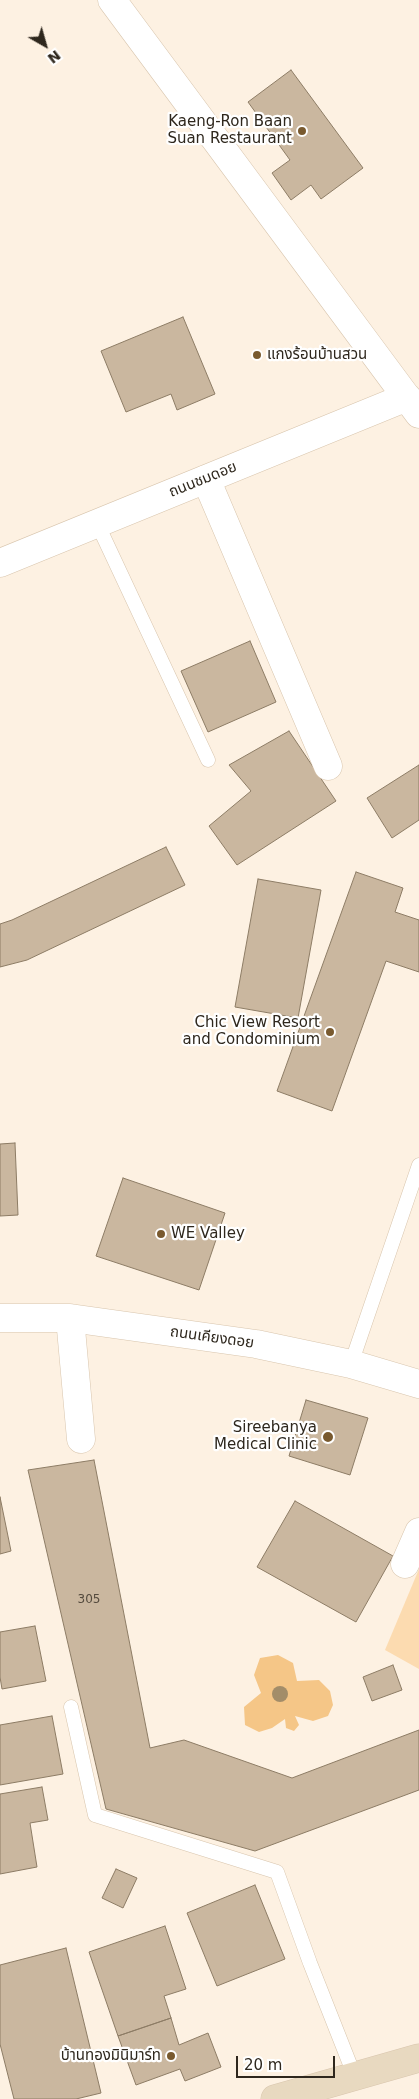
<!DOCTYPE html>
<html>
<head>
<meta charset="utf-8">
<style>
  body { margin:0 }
  #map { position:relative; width:419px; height:2099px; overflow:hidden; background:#fdf1e2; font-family:"DejaVu Sans",sans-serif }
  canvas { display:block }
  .north { position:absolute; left:20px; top:20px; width:50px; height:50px; -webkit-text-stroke:4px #fff; paint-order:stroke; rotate:142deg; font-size:14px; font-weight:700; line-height:20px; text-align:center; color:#2e271d }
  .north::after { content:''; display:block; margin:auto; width:18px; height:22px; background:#2e271d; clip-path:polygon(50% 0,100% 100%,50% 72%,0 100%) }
  .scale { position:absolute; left:236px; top:2056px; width:99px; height:22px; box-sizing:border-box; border:2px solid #2e271d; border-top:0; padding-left:6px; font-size:15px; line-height:18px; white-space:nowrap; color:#2e271d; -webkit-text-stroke:4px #fff; paint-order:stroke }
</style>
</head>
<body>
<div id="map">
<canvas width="419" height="2099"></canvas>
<div class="north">N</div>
<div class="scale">20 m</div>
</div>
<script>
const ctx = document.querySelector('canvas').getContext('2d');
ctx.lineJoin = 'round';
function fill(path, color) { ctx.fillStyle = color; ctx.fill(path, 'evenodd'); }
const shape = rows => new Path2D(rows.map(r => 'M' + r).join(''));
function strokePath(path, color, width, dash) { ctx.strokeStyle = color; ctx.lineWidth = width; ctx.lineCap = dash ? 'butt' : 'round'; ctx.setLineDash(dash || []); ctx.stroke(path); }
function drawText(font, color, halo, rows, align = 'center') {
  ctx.font = font + ' "DejaVu Sans","Noto Sans Thai",sans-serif'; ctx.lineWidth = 4.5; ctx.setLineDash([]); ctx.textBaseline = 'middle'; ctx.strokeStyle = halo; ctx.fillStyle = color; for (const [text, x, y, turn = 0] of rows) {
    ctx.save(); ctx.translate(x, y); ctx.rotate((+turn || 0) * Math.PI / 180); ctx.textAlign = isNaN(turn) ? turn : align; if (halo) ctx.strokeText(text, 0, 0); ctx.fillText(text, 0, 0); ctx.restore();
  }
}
const green = shape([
  [419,1569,419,1669,385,1650]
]);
const water = shape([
  [278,1655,293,1663,297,1681,319,1680,330,1691,333,1705,328,1716,313,1721,295,1716,299,1725,294,1731,286,1728,285,1719,272,1728,259,1732,245,1725,244,1707,261,1693,254,1675,260,1658]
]);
const building = shape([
  [291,70,363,168,321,199,311,185,291,200,272,173,290,160,248,102,291,70],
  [183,317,215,394,177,410,171,394,126,412,101,351,183,317],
  [250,641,276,702,208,732,181,671,250,641],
  [289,731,336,801,237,865,209,826,251,791,229,765,289,731],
  [419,765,419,820,392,838,367,798,419,765],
  [166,847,185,885,27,960,0,967,0,924,12,920,166,847],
  [356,872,403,888,395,912,419,920,419,972,386,961,332,1111,277,1091,356,872],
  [258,879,321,890,298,1018,235,1007,258,879],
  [15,1143,18,1215,0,1216,0,1144,15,1143],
  [123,1178,225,1213,199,1290,96,1256,123,1178],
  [306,1400,368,1418,350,1475,289,1456,306,1400],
  [94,1460,150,1748,184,1740,292,1778,419,1730,419,1790,255,1851,106,1809,28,1470,94,1460],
  [0,1497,11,1551,0,1554,0,1497],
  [295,1501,393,1556,356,1622,257,1567,295,1501],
  [35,1626,46,1681,2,1689,0,1677,0,1632,35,1626],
  [393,1665,402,1690,372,1701,363,1677,393,1665],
  [52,1716,63,1774,0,1785,0,1725,52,1716],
  [42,1787,48,1820,30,1823,37,1867,0,1874,0,1794,42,1787],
  [116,1869,137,1878,123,1908,102,1898,116,1869],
  [255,1885,285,1959,217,1986,187,1913,255,1885],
  [165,1926,186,1989,164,1996,171,2018,118,2036,89,1952,165,1926],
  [66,1948,101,2093,76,2099,14,2099,0,2044,0,1965,66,1948],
  [171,2018,179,2045,208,2033,221,2067,185,2081,180,2069,136,2085,118,2036,171,2018]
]);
const lane = shape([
  [97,523,208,760],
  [351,1364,419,1165],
  [71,1707,95,1815,277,1872,310,1963,355,2077]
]);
const street = shape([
  [112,0,419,414],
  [206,479,328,766],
  [0,563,407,397],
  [0,1318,70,1318,256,1344,351,1364,419,1384],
  [70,1318,81,1439],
  [405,1564,419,1532]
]);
const secondary = shape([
  [275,2099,419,2058]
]);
const trees = [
  [280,1694]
];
const markers = [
  [302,131,5,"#795a2f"],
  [257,355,5,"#795a2f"],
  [330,1032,5,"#795a2f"],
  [161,1234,5,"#795a2f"],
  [328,1437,6,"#795a2f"],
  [171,2056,5,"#795a2f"]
];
const numberNames = [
  ["305",89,1600]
];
const poiNames = [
  ["Kaeng-Ron Baan",292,122],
  ["Suan Restaurant",292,139],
  ["แกงร้อนบ้านสวน",267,355,"left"],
  ["Chic View Resort",320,1023],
  ["and Condominium",320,1040],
  ["WE Valley",171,1234,"left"],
  ["Sireebanya",317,1428],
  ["Medical Clinic",317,1445],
  ["บ้านทองมินิมาร์ท",161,2056]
];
const streetNames = [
  ["ถนนชมดอย",203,480,-22],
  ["ถนนเคียงดอย",212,1338,8]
];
fill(green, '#fcdbb0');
fill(water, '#f5c687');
fill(building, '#cab79f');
strokePath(building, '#8d7c65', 1);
strokePath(lane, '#d8c5ad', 15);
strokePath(street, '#d8c5ad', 29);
strokePath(secondary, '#d8c5ad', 29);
strokePath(lane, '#fff', 14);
strokePath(street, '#fff', 28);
strokePath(secondary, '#e8d9c0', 28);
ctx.fillStyle = '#a38d69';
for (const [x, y] of trees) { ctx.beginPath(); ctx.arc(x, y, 8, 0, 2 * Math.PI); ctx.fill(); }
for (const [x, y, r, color] of markers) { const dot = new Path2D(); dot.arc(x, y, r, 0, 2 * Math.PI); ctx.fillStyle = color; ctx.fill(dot); strokePath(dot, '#fff', 2); }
drawText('12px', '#554b3e', null, numberNames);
drawText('15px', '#2e271d', '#fff', poiNames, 'right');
drawText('15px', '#2e271d', '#fff', streetNames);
</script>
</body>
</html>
